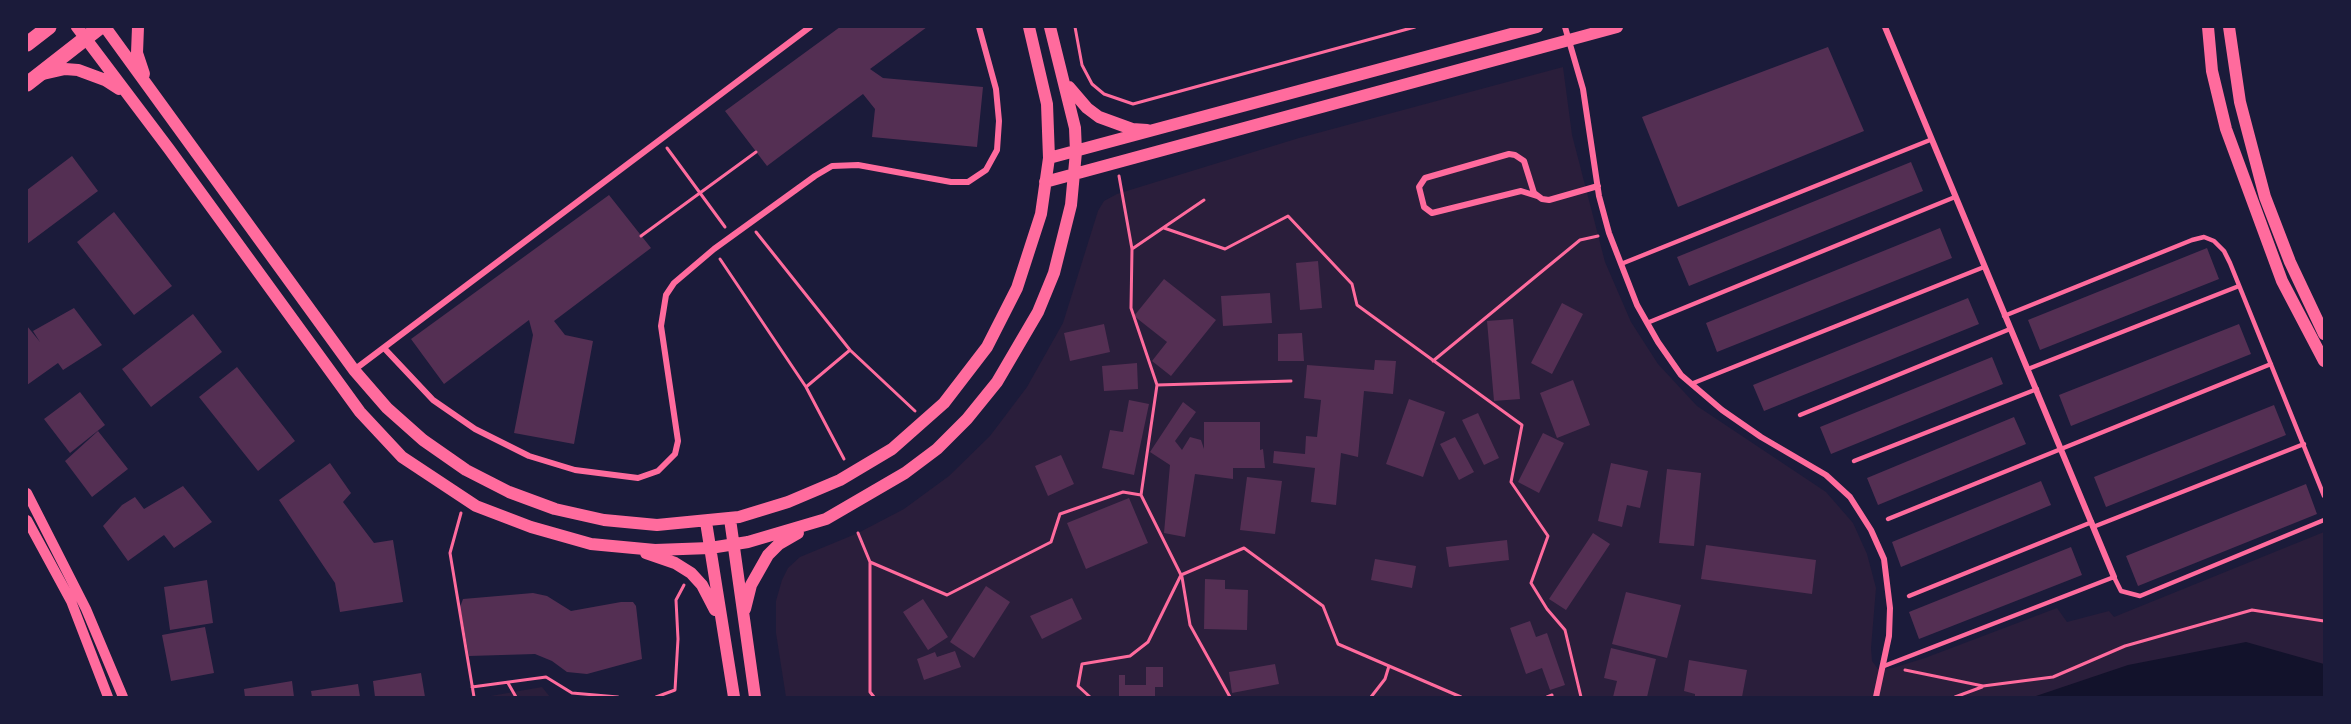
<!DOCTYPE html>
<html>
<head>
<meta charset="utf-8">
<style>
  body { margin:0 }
  #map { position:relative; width:2351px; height:724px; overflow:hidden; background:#1b1b3a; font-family:"Sofia Sans Condensed",sans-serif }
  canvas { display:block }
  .frame { position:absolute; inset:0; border:28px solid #1b1b3a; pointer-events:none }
</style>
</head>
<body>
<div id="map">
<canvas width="2351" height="724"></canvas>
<div class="frame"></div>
</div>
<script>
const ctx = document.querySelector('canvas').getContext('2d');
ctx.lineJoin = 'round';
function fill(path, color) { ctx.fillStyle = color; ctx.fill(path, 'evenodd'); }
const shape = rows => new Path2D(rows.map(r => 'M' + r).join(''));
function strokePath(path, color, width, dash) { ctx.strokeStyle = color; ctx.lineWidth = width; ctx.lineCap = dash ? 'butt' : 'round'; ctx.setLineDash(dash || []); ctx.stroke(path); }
const green = shape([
  [1563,67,1572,135,1605,262,1631,322,1658,364,1697,406,1826,492,1853,523,1867,554,1876,588,1871,648,1872,661,1878,669,1893,668,1925,658,2057,608,2067,622,2109,611,2114,617,2324,532,2324,697,786,697,776,633,776,601,782,580,788,568,800,557,858,533,904,509,949,476,990,436,1027,387,1063,323,1098,211,1104,201,1117,194,1299,138],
  [542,687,550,697,485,697]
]);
const water = shape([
  [2246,642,2324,664,2324,697,2033,697,2128,665]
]);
const building = shape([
  [840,27,927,27,870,69,883,78,983,87,977,147,872,137,875,109,863,94,767,166,725,111],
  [1828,47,1864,131,1678,207,1642,117],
  [72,156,98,191,27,244,27,190],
  [1911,162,1923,191,1689,286,1677,257],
  [609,195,651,248,554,321,565,335,593,341,574,444,514,433,533,335,529,320,444,384,411,339],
  [114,212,172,286,134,315,77,242],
  [1940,228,1952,258,1717,352,1706,323],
  [2207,248,2219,279,2040,350,2028,320],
  [1318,261,1322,308,1300,310,1296,263],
  [1164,279,1216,320,1171,376,1152,361,1167,342,1134,316],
  [1270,293,1272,323,1223,326,1221,296],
  [1968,298,1979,324,1764,411,1753,385],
  [1562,303,1583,314,1552,374,1531,363],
  [74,308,102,345,63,370,58,363,27,385,27,326,40,342,33,331],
  [193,314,222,352,151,407,122,369],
  [1513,319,1520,399,1494,401,1487,321],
  [1104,324,1110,352,1070,361,1064,333],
  [2239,324,2251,354,2071,426,2059,395],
  [1302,333,1304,361,1278,361,1278,334],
  [1992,357,2003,384,1831,454,1820,427],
  [1375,360,1396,361,1393,394,1364,391,1358,457,1341,453,1336,505,1311,502,1315,468,1273,463,1274,451,1305,454,1306,436,1317,437,1321,400,1304,398,1307,365,1374,370],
  [1137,363,1138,389,1104,391,1102,366],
  [237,367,295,441,258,471,199,397],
  [1573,380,1590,425,1557,438,1540,393],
  [80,392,105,425,70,453,44,419],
  [1409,399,1445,412,1423,477,1386,464],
  [1129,400,1149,404,1134,475,1102,468,1110,430,1123,432],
  [1183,402,1196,412,1175,441,1182,450,1190,437,1201,440,1204,449,1204,422,1260,422,1260,450,1263,449,1265,468,1233,468,1233,479,1195,474,1185,537,1164,533,1170,465,1150,452],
  [2274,405,2286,435,2106,507,2094,477],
  [1478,413,1499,458,1484,465,1462,420],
  [2014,417,2026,444,1878,505,1867,478],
  [98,431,128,469,92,497,65,461],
  [1543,433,1564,443,1539,493,1518,482],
  [1455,437,1474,472,1459,480,1440,444],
  [1061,455,1074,484,1048,496,1035,466],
  [330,463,351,493,343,502,374,543,393,540,403,602,340,612,335,583,279,500],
  [1611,463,1648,471,1640,508,1627,505,1622,527,1598,521],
  [1667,469,1701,473,1694,546,1659,543],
  [1247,477,1282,481,1275,534,1240,530],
  [2041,481,2051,505,1901,567,1892,542],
  [2306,484,2317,514,2138,586,2126,556],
  [183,486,212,522,174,548,164,535,128,561,103,526,122,505,135,497,144,509],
  [1129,498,1148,543,1086,569,1067,523],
  [1593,533,1610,544,1566,610,1549,599],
  [1507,540,1509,560,1449,567,1446,547],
  [1706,545,1816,560,1812,594,1701,579],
  [2071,547,2082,575,1919,639,1909,612],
  [1375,559,1416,566,1412,588,1371,580],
  [1205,579,1225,580,1225,589,1248,590,1247,630,1204,629],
  [207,580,213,623,170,630,164,587],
  [986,586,1010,602,974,658,950,642],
  [1626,592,1681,605,1667,658,1612,644],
  [533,593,547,596,571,611,621,602,633,602,636,606,642,659,587,674,567,672,552,661,535,654,469,656,460,607,463,599],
  [1072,598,1082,619,1042,639,1030,616],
  [923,599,948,637,928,650,903,612],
  [1530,621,1536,637,1547,633,1565,685,1550,690,1542,668,1526,674,1510,628],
  [205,627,214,673,171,681,162,635],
  [1611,648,1656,659,1647,697,1613,697,1617,681,1604,678],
  [955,651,961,667,924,680,917,659,935,652,937,657],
  [1689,660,1747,670,1742,697,1695,697,1695,694,1684,691],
  [1275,664,1279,684,1232,693,1229,672],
  [1146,667,1163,667,1163,687,1155,687,1155,697,1119,697,1119,675,1125,675,1125,685,1146,685],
  [421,673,425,697,375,697,373,681],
  [292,681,294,697,245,697,244,689],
  [358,684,360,697,312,697,311,691]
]);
const path = shape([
  [1075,27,1082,65,1092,84,1104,94,1133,104,1415,27],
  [667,148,725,227],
  [1119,176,1132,249,1204,200],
  [1164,228,1225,249,1288,216,1352,284,1357,305,1522,425,1511,482,1548,536,1531,583,1547,609,1565,630,1581,697],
  [756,232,850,350,915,411],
  [641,236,756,152],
  [1132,249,1131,308,1157,385,1291,381],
  [720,259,806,387],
  [1433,361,1580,240,1598,236],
  [1157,385,1141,495,1181,575,1244,548,1323,606,1338,644,1461,697],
  [844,459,806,387,850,350],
  [461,513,450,553,474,697],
  [858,533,870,562,947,595,1051,542,1060,514,1123,492,1141,495],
  [870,562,870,692,874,697],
  [1182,577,1190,625,1230,697],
  [1905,670,1983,686,2053,677,2125,646,2252,610,2324,621],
  [508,683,516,697],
  [472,687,546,677,572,693,618,697],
  [656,697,675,690,678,639,676,600,684,585],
  [1090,697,1078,686,1082,664,1130,656,1148,642,1181,575],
  [1371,697,1385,679,1389,666],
  [1547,697,1552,695,1552,697],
  [1955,697,1982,687]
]);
const service = shape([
  [1621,264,1930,140],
  [2004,316,2192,240,2204,237,2214,241,2224,251,2230,263,2324,496],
  [1647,323,1955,197],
  [2028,369,2239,286],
  [1691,384,1984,267],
  [1800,415,2010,329],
  [1854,461,2037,389],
  [1888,519,2271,364],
  [2093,527,2304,444],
  [1909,596,2092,522],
  [1884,666,2114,577,2121,591,2140,596,2324,520]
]);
const minor = shape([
  [1565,27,1583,89,1599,196,1609,233,1637,305,1658,342,1681,375,1722,410,1761,437,1826,475,1850,497,1871,530,1884,559,1890,608,1889,636,1876,697],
  [1885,27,2114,577],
  [1537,196,1521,191,1432,213,1424,207,1419,187,1425,178,1509,154,1515,155,1524,161,1534,193,1542,199,1549,200,1598,186],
  [384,348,433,400,475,429,529,456,575,470,638,478,658,471,675,454,678,441,661,326,666,295,674,283,714,249,815,176,832,166,858,165,951,182,968,182,986,170,997,150,999,121,996,89,979,27],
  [354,370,810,27]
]);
const tertiary = shape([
  [27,493,86,609,123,697],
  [27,520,71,601,108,697]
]);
const secondary = shape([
  [77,27,169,149,360,412,402,457,476,506,531,527,591,544,655,550,710,548,748,542,826,519,905,473,937,449,967,419,997,382,1038,312,1054,273,1071,205,1076,152,1075,128,1050,27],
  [105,27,354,370,387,408,423,440,466,470,509,492,555,509,604,520,657,525,739,517,788,502,840,480,892,449,944,403,987,347,1017,288,1041,214,1049,158,1047,104,1029,27],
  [138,27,137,53,144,74],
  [2208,27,2212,71,2226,129,2282,281,2324,361],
  [2229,27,2240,102,2265,197,2290,262,2324,334],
  [43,74,65,69,78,70,105,80,119,89],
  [1069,87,1087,108,1099,117,1132,129,1147,130],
  [1049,158,1537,27],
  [1045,182,1617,27],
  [730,519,755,697],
  [706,522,734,697],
  [646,553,675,563,691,573,702,585,715,610],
  [745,609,751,585,768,555,779,544,798,533]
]);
const primary = shape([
  [27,44,49,27],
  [27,84,100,27]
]);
fill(green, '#2a1e3b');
fill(water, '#12122b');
fill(building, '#542f53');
strokePath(path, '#ff6b9d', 3);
strokePath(service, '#ff6b9d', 4.5);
strokePath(minor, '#ff6b9d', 6);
strokePath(tertiary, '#ff6b9d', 10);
strokePath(secondary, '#ff6b9d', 12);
strokePath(primary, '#ff6b9d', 15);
</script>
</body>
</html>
